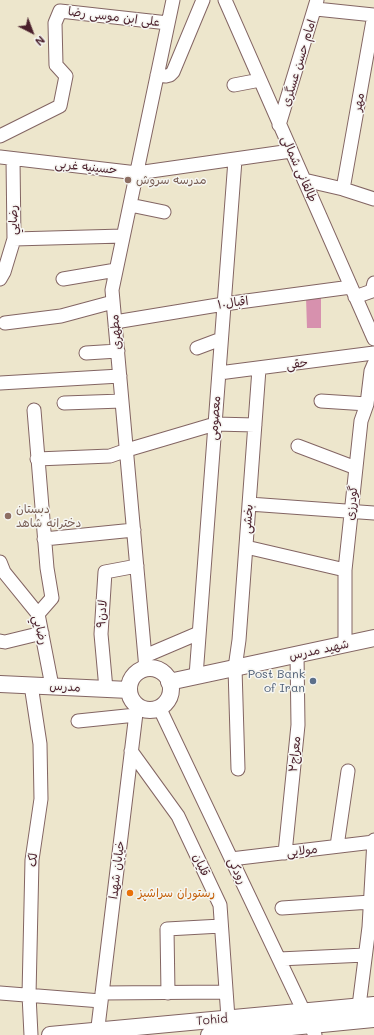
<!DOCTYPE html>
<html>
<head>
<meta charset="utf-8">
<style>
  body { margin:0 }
  #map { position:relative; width:374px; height:1035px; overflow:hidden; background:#ede6cc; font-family:Mali,sans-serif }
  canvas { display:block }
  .north { position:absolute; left:12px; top:12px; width:40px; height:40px; -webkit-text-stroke:3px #f6f6f2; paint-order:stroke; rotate:138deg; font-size:11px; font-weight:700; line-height:16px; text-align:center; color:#4a1f2b }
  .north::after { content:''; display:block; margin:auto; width:14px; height:18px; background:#4a1f2b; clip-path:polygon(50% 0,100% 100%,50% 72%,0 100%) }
</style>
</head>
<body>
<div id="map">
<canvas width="374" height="1035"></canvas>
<div class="north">N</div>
</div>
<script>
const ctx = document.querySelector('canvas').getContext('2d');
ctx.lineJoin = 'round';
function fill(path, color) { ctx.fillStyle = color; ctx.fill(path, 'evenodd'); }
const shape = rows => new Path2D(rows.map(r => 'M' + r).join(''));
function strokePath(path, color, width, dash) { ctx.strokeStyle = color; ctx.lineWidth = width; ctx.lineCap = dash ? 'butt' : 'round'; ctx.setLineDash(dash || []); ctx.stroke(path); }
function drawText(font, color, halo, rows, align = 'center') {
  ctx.font = font + ' Mali,"Playpen Sans Arabic",sans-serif'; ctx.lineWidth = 3; ctx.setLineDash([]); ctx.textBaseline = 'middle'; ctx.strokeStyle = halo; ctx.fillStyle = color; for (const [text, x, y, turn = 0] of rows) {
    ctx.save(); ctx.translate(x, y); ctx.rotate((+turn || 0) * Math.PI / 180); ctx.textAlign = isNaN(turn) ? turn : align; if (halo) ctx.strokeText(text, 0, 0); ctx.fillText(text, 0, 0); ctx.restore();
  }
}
const building = shape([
  [306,297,321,297,321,328,307,328]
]);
const minor = shape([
  [225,0,374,339],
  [316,9,374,15],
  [157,75,166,76,170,75,173,72,203,0],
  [234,85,260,80],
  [279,125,317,0],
  [0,136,60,106,66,76,56,65,55,23,60,11,168,23],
  [0,157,137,173,291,151],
  [304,180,343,189,374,199],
  [343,189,374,15],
  [130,205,164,212],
  [14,239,123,236],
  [0,279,4,272,14,239,13,159],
  [63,279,116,270],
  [355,297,372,291,374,283],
  [115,322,224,304,351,287],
  [5,323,61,316,113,302],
  [197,348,221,339],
  [86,353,118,351],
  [219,373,374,353],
  [0,383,120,376],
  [321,401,367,404],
  [64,403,122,401],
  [34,410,47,568,52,598,38,614],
  [298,446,356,468],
  [37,459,110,456,127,450,215,424,255,425],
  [249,504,374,513],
  [44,539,134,530],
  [246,547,345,570],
  [0,562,4,572,38,614,52,686],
  [0,641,5,642,42,633],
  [345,644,345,570,361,421,367,404,371,371,374,364],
  [145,656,199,633],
  [146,669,112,290,173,0],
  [196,676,235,160],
  [106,689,101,634,105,572,137,566],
  [159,707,315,1035],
  [78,721,136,715],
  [131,751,178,816,220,905,228,1018],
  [238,769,235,668,239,640,259,369],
  [337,846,348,771],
  [285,853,298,725,297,655],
  [231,859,374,842],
  [282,908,371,902],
  [279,959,365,955],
  [0,993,101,1001],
  [102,993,226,992],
  [168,993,167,929,221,926],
  [359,1006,369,927,374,840],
  [31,1035,29,995,32,860,41,799,40,744,31,685],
  [97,1035,137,705]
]);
const major = shape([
  '129 689a21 21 0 1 1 42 0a21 21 0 1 1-42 0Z',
  [169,682,374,638],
  [0,684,129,690],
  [50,1035,374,1005],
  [209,1035,374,1019]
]);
const markers = [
  [128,180,4,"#8d6e63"],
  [8,516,4,"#8d6e63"],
  [313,681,4,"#5c6f8a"],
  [130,893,4,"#e8710a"]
];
const streetNames = [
  ["علی ابن موسی رضا",114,17,7],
  ["امام حسن عسگری",299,63,-73],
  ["مهر",359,102,-80],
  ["حسینیه غربی",86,167,6],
  ["طالقانی شمالی",299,169,66],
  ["رضایي",13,220,-90],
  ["اقبال۱۰",233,303,-8],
  ["مطهری",116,332,-95],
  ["حقی",297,364,-8],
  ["معصومی",215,418,-86],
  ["گودرزی",352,503,-84],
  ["بخشی",248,519,-86],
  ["لادن۹",102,614,-86],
  ["رضایي",40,630,76],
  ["شهید مدرس",319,650,-12],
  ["مدرس",65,687,3],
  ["معراج۲",295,754,-84],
  ["مولایی",302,851,-7],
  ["لک",33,860,-85],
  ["قلیان",201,865,65],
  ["خیابان شهدا",117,870,-83],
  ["رودکی",237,871,65],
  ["Tohid",212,1020,-5]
];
const educationNames = [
  ["مدرسه سروش",136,180],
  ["دبستان",16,509],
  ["دخترانه شاهد",16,523]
];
const serviceNames = [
  ["Post Bank",305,674],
  ["of Iran",305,688]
];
const foodNames = [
  ["رستوران سراشپز",138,893]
];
fill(building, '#d791ae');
strokePath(minor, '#836563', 15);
strokePath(major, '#836563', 18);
strokePath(minor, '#fff', 13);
strokePath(major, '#fff', 16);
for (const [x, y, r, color] of markers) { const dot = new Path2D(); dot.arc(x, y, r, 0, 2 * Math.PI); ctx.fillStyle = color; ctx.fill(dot); strokePath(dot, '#f6f6f2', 1.5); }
drawText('12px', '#4a1f2b', '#f6f6f2', streetNames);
drawText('12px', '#785e54', '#f6f6f2', educationNames, 'left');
drawText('12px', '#4e5e75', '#f6f6f2', serviceNames, 'right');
drawText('12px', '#c56008', '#f6f6f2', foodNames, 'left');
</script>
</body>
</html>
